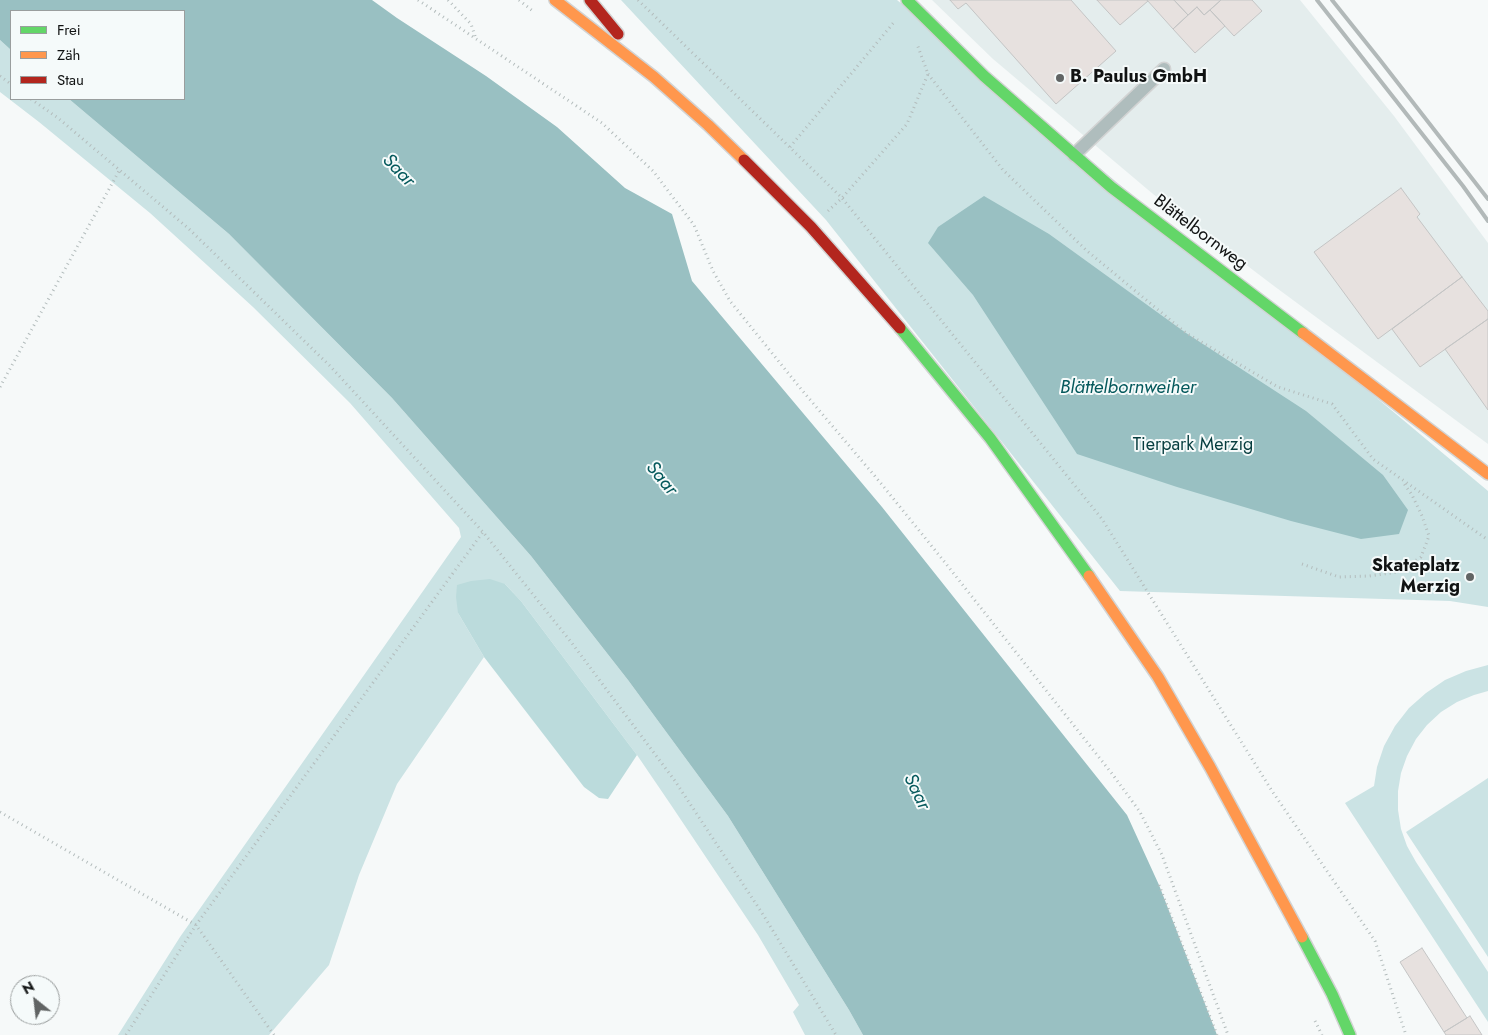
<!DOCTYPE html>
<html>
<head>
<meta charset="utf-8">
<style>
  body { margin:0 }
  #map { position:relative; width:1488px; height:1035px; overflow:hidden; background:#f6f9f9; font-family:Jost,sans-serif }
  canvas { display:block }
  .legend { position:absolute; left:10px; top:10px; width:175px; height:90px; box-sizing:border-box; background:#f5fafa; border:1px solid #9a9e9e; margin:0; padding:6px 9px; list-style:none; font-size:15px; color:#111313 }
  .legend li { display:flex; align-items:center; gap:10px; height:25px }
  .legend b { width:25px; border:1px solid #9a9e9e }
  .north { position:absolute; left:10px; top:975px; width:50px; height:50px; box-sizing:border-box; background:#f5fafa; border:1px solid #9a9e9e; border-radius:50%; rotate:331deg; font-size:14px; font-weight:700; line-height:20px; text-align:center; color:#111313 }
  .north::after { content:''; display:block; margin:auto; width:18px; height:22px; background:#616464; clip-path:polygon(50% 0,100% 100%,50% 72%,0 100%) }
</style>
</head>
<body>
<div id="map">
<canvas width="1488" height="1035"></canvas>
<ul class="legend">
<li><b style="height:6px;background:#63d668"></b>Frei</li>
<li><b style="height:6px;background:#ff974d"></b>Zäh</li>
<li><b style="height:6px;background:#b3261e"></b>Stau</li>
</ul>
<div class="north">N</div>
</div>
<script>
const ctx = document.querySelector('canvas').getContext('2d');
ctx.lineJoin = 'round';
function fill(path, color) { ctx.fillStyle = color; ctx.fill(path, 'evenodd'); }
const shape = rows => new Path2D(rows.map(r => 'M' + r).join(''));
function strokePath(path, color, width, dash) { ctx.strokeStyle = color; ctx.lineWidth = width; ctx.lineCap = dash ? 'butt' : 'round'; ctx.setLineDash(dash || []); ctx.stroke(path); }
function drawText(font, color, halo, rows, align = 'center') {
  ctx.font = font + ' Jost,sans-serif'; ctx.lineWidth = 4; ctx.setLineDash([]); ctx.textBaseline = 'middle'; ctx.strokeStyle = halo; ctx.fillStyle = color; for (const [text, x, y, turn = 0] of rows) {
    ctx.save(); ctx.translate(x, y); ctx.rotate((+turn || 0) * Math.PI / 180); ctx.textAlign = isNaN(turn) ? turn : align; if (halo) ctx.strokeText(text, 0, 0); ctx.fillText(text, 0, 0); ctx.restore();
  }
}
const built = shape([
  [932,0,1300,0,1394,116,1488,243,1488,444,1274,286,1153,194,993,59]
]);
const green = shape([
  [621,0,897,0,1396,414,1488,491,1488,607,1450,601,1120,591,826,220],
  [0,40,11,50,11,99,69,99,229,234,392,398,531,556,628,680,728,816,849,1010,863,1035,805,1035,793,1012,799,1005,758,935,671,805,637,755,521,601,505,584,458,613,484,657,397,784,359,875,329,965,269,1035,118,1035,180,937,461,537,459,528,350,403,253,307,150,213,39,122,0,92],
  [1488,665,1488,691,1474,695,1457,702,1441,712,1427,725,1416,739,1407,756,1401,773,1398,791,1398,810,1401,829,1407,846,1416,862,1488,972,1488,1022,1345,803,1374,786,1377,767,1384,746,1395,726,1409,708,1426,693,1445,680,1466,671],
  [1488,778,1488,957,1406,832]
]);
const forest = shape([
  [490,579,505,584,521,601,637,755,608,799,599,798,584,787,484,657,458,613,456,597,457,585,471,581]
]);
const water = shape([
  [0,0,372,0,397,18,486,76,557,127,625,188,672,214,692,281,882,507,1127,815,1159,885,1217,1035,863,1035,849,1010,728,816,628,680,531,556,392,398,229,234,69,99,184,99,184,11,11,11,11,50,0,40],
  [984,196,1049,234,1186,333,1306,411,1383,475,1408,510,1399,534,1361,539,1291,521,1177,487,1077,454,973,295,928,243,938,227]
]);
const building = shape([
  [950,0,1071,0,1116,51,1056,104,966,3,958,9,950,0],
  [1097,0,1147,0,1148,1,1120,25,1097,0],
  [1147,0,1174,0,1188,15,1173,29,1147,0],
  [1174,0,1221,0,1204,15,1197,7,1188,15,1174,0],
  [1221,0,1252,0,1262,11,1234,36,1210,10,1221,0],
  [1197,7,1204,15,1210,10,1225,26,1195,53,1173,29,1197,7],
  [1401,188,1420,214,1417,217,1462,277,1378,339,1314,252,1401,188],
  [1462,277,1488,311,1488,319,1420,367,1392,329,1462,277],
  [1488,319,1488,410,1445,349,1488,319],
  [1422,948,1467,1018,1444,1032,1400,962,1422,948],
  [1470,1016,1482,1035,1446,1035,1444,1032,1470,1016]
]);
const path = shape([
  [418,0,602,123,653,171,694,225,713,271,730,301,801,389,879,481,943,560,1113,775,1140,812,1162,855,1228,1035],
  [448,0,471,24,476,39],
  [519,0,534,12],
  [638,0,842,198,1102,519,1272,791,1375,941,1406,1035],
  [928,74,1003,170,1086,250,1186,333,1278,387,1332,404,1373,459,1488,540],
  [0,76,11,84],
  [31,99,58,118,188,228,330,366,483,532,571,642,675,781,764,916,836,1035],
  [790,147,895,21],
  [828,211,842,198,907,124,928,74,917,44],
  [0,387,119,171],
  [1302,564,1339,577,1369,576,1398,572,1421,557,1429,536,1422,516,1412,495,1403,482],
  [0,812,196,925,274,1035],
  [1159,885,1217,1035],
  [1315,1021,1322,1035],
  [126,1035,196,925,483,532]
]);
const lane = shape([
  [1074,155,1164,69]
]);
const fast = shape([
  [907,0,984,76,1111,187,1303,333],
  [900,328,990,438,1089,576],
  [1302,937,1332,994,1350,1035]
]);
const slow = shape([
  [555,0,654,77,708,125,744,160],
  [1303,333,1488,474],
  [1089,576,1158,677,1210,767,1302,937]
]);
const jam = shape([
  [590,0,618,34],
  [744,160,811,227,900,328]
]);
const rail = shape([
  [1317,0,1463,186,1488,221],
  [1332,0,1380,60,1488,199]
]);
const markers = [
  [1060,78,5,"#616464"],
  [1470,577,5,"#616464"]
];
const poiNames = [
  ["B. Paulus GmbH",1070,78],
  ["Skateplatz",1460,567,"right"],
  ["Merzig",1460,588,"right"]
];
const streetNames = [
  ["Blättelbornweg",1200,233,37]
];
const parkNames = [
  ["Tierpark Merzig",1193,446]
];
const waterNames = [
  ["Saar",398,171,46],
  ["Blättelbornweiher",1128,388],
  ["Saar",661,479,50],
  ["Saar",916,792,64]
];
fill(built, '#e4eded');
fill(green, '#cbe3e4');
fill(forest, '#bbdbdc');
fill(water, '#99c0c2');
fill(building, '#e7e1df');
strokePath(building, '#c4c5c5', 1);
strokePath(lane, '#d2d3d3', 15);
strokePath(fast, '#d2d3d3', 14);
strokePath(slow, '#d2d3d3', 14);
strokePath(jam, '#d2d3d3', 14);
strokePath(path, '#b3bcbc', 3, [1, 4]);
strokePath(lane, '#afbdbd', 12);
strokePath(fast, '#63d668', 11);
strokePath(slow, '#ff974d', 11);
strokePath(jam, '#b3261e', 11);
strokePath(rail, '#b2b9b9', 4);
for (const [x, y, r, color] of markers) { const dot = new Path2D(); dot.arc(x, y, r, 0, 2 * Math.PI); ctx.fillStyle = color; ctx.fill(dot); strokePath(dot, '#f5fafa', 2); }
drawText('bold 18px', '#111313', '#f5fafa', poiNames, 'left');
drawText('18px', '#111313', '#f5fafa', streetNames);
drawText('18px', '#063d3f', '#f5fafa', parkNames);
drawText('italic 19px', '#05595c', '#f5fafa', waterNames);
</script>
</body>
</html>
